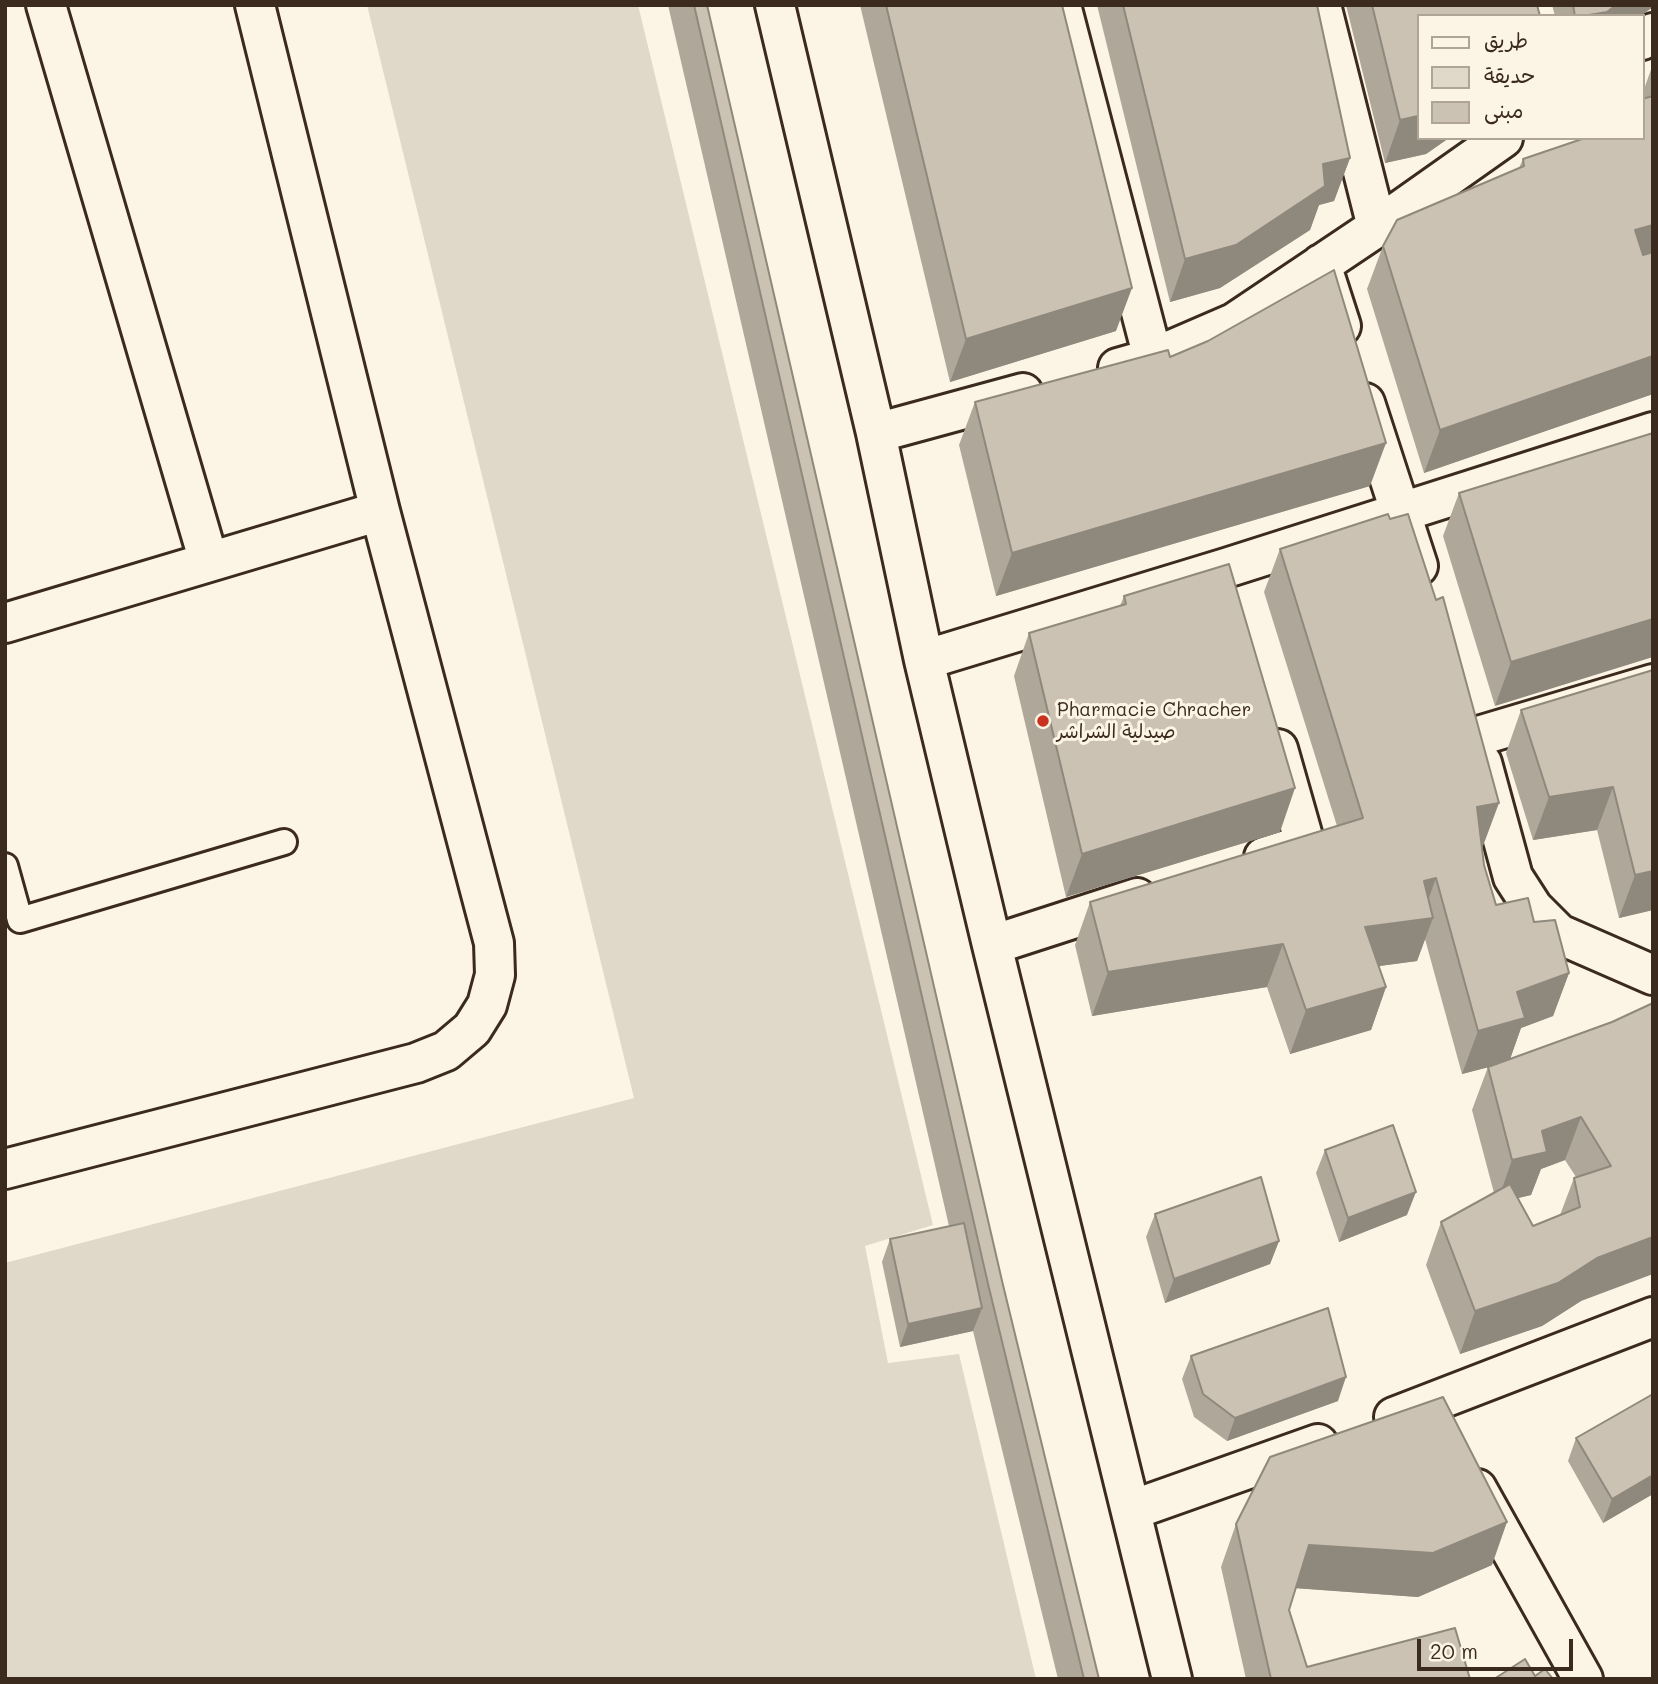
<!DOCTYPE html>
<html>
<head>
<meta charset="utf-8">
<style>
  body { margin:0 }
  #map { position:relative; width:1658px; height:1684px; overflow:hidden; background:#fcf5e5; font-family:Mali,"Playpen Sans Arabic",sans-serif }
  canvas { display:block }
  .frame { position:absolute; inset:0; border:7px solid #3b2a1e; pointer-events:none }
  .legend { position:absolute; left:1417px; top:14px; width:228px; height:126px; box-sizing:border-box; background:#fcf5e5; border:2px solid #afa495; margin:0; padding:9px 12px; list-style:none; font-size:21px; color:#3b2a1e }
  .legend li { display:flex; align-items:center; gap:14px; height:35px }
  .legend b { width:35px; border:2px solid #afa495 }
  .scale { position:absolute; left:1417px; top:1639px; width:156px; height:32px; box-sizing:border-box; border:4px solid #3b2a1e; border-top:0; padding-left:9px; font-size:21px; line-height:24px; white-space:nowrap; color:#3b2a1e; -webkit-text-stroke:5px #fcf5e5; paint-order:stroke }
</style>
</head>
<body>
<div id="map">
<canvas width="1658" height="1684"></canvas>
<div class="frame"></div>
<ul class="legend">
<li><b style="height:9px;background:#fcf5e5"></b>طريق</li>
<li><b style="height:19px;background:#e0d8c8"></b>حديقة</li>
<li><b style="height:19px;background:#ccc2b3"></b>مبنى</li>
</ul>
<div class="scale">20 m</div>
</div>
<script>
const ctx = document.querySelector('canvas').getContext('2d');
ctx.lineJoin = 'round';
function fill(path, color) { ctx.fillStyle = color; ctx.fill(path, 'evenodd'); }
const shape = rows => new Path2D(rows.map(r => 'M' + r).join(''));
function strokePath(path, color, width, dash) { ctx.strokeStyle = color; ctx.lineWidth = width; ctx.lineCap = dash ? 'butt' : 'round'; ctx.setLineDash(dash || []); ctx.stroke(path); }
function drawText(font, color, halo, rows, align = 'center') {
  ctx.font = font + ' Mali,"Playpen Sans Arabic",sans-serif'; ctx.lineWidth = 6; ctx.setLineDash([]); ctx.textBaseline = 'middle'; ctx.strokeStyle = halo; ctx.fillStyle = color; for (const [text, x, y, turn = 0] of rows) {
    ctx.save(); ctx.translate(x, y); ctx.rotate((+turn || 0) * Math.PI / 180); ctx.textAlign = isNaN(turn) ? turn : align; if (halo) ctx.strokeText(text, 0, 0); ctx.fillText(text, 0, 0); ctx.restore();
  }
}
const green = shape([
  [367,5,638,5,933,1225,865,1246,888,1363,959,1354,1036,1679,5,1679,5,1263,634,1098]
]);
const service = shape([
  [5,866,20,920,284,842]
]);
const minor = shape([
  [46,5,209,562],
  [775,5,876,433,924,660,992,945,1172,1679],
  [1061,5,1153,358],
  [1321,5,1377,227],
  [1642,40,1653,33],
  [1321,264,1341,326],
  [1118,368,1153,358,1234,323,1377,227,1503,138],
  [1365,403,1418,566],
  [876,433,1023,393],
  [5,623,380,511],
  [924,660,1226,568,1653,432],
  [1475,737,1653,684],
  [1482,763,1513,877,1533,908,1559,934,1653,975],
  [1264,857,1305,844,1278,749],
  [992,945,1137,898],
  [5,1169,416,1063,446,1051,472,1029,487,1005,495,975,494,943,380,511,255,5],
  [1394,1417,1653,1317],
  [1477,1489,1583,1679],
  [1132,1510,1318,1444]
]);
const wall = shape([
  [668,5,707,5,1003,1285,1099,1679,1058,1679,973,1331,900,1347,882,1262,890,1239,949,1226],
  [860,5,1062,5,1116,331,950,382],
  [1097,5,1317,5,1350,158,1334,201,1319,205,1310,230,1220,288,1170,302],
  [1346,5,1537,5,1418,138,1449,138,1426,154,1385,163],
  [1552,5,1653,5,1653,7,1640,16,1555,16],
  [1653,64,1653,394,1424,473,1367,289,1383,246,1519,168,1523,159,1642,138,1645,98,1643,92],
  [1170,357,1370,486,996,596,959,445,975,402],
  [1653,433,1495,706,1443,536,1459,493],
  [1280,549,1483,846,1482,846,1484,865,1496,905,1534,922,1569,973,1553,1016,1521,1028,1510,1059,1612,1022,1653,1003,1581,1301,1542,1326,1460,1354,1426,1265,1441,1222,1494,1193,1472,1110,1488,1067,1462,1074,1425,939,1417,961,1379,966,1386,987,1371,1030,1290,1054,1267,987,1092,1016,1075,945,1090,902,1337,826,1264,592],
  [1565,1160,1576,1177,1574,1178,1560,1215,1533,1226,1518,1198,1531,1195,1541,1169],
  [1124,596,1280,832,1066,897,1014,676,1029,633,1120,606],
  [1653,670,1653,910,1619,918,1597,830,1533,840,1506,753,1521,710],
  [1325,1150,1407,1215,1339,1242,1316,1173],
  [1155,1214,1279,1241,1270,1264,1165,1303,1146,1237],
  [1191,1356,1338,1401,1227,1441,1194,1417,1182,1379],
  [1653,1394,1653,1494,1603,1523,1568,1461,1576,1438],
  [1236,1524,1492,1565,1418,1597,1296,1588,1289,1610,1307,1667,1470,1679,1246,1679,1221,1567]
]);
const shadedWall = shape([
  [1616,5,1653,5,1653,7,1640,16,1583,16],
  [1418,116,1418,138,1449,138,1426,154,1385,163,1400,120],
  [1350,158,1334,201,1319,205,1310,230,1220,288,1170,302,1185,259,1323,164],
  [1653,225,1653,263,1619,273,1635,230],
  [1132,288,1116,331,950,382,966,339],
  [1653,356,1653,394,1424,473,1440,430],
  [1386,443,1370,486,996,596,1012,553],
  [1653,619,1653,657,1495,706,1511,662],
  [1613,787,1597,830,1533,840,1549,797],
  [1295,788,1280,832,1066,897,1082,854],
  [1499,803,1483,846,1461,850,1477,807],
  [1653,871,1653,910,1619,918,1635,875],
  [1436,878,1421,920,1433,918,1417,961,1350,970,1365,927,1424,881],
  [1283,944,1267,987,1092,1016,1108,972],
  [1569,973,1553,1016,1521,1028,1509,1062,1462,1074,1478,1031,1517,992],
  [1386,987,1371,1030,1290,1054,1306,1010],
  [1581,1117,1565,1160,1541,1169,1531,1195,1497,1203,1512,1160,1542,1131],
  [1416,1192,1407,1215,1339,1242,1348,1218],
  [1653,1237,1653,1274,1581,1301,1542,1326,1460,1354,1475,1311,1597,1258],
  [1279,1241,1270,1264,1165,1303,1174,1279],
  [982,1308,973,1331,900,1347,908,1324],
  [1346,1377,1338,1401,1227,1441,1235,1418],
  [1653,1475,1653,1494,1603,1523,1612,1499],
  [1507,1522,1492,1565,1418,1597,1293,1588,1309,1545]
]);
const building = shape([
  [694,5,707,5,1003,1285,1099,1679,1084,1679,989,1288,694,5],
  [886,5,1062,5,1132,288,966,339,886,5],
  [1123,5,1317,5,1350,158,1323,164,1325,186,1236,245,1185,259,1123,5],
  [1372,5,1537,5,1540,16,1418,16,1418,116,1400,120,1372,5],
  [1573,5,1616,5,1607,12,1583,16,1575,16,1573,5],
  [1653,96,1653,225,1635,230,1643,255,1653,252,1653,356,1440,430,1383,246,1397,220,1524,166,1523,159,1585,138,1642,138,1642,99,1653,96],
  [1334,270,1386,443,1012,553,975,402,1168,350,1170,357,1208,341,1334,270],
  [1653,433,1653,619,1511,662,1459,493,1653,433],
  [1388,514,1390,519,1408,514,1436,600,1443,597,1499,803,1477,807,1484,865,1496,905,1528,898,1534,922,1555,920,1569,973,1517,992,1525,1018,1478,1031,1436,878,1424,881,1433,918,1365,927,1386,987,1306,1010,1283,944,1108,972,1090,902,1363,818,1280,549,1388,514],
  [1229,564,1295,788,1082,854,1029,633,1126,604,1124,596,1229,564],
  [1653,670,1653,871,1635,875,1613,787,1549,797,1521,710,1653,670],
  [1653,1003,1653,1237,1597,1258,1558,1283,1475,1311,1441,1222,1510,1184,1533,1226,1580,1207,1574,1178,1611,1166,1581,1117,1542,1131,1547,1152,1512,1160,1488,1067,1612,1022,1653,1003],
  [1393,1125,1416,1192,1348,1218,1325,1150,1393,1125],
  [1261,1177,1279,1241,1174,1279,1155,1214,1261,1177],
  [964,1223,982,1308,908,1324,890,1239,964,1223],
  [1328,1308,1346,1377,1235,1418,1203,1394,1191,1356,1328,1308],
  [1653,1394,1653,1475,1612,1499,1576,1438,1653,1394],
  [1443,1397,1507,1522,1433,1553,1309,1545,1289,1610,1307,1667,1455,1628,1470,1679,1271,1679,1236,1524,1270,1457,1443,1397],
  [1525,1659,1535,1676,1545,1669,1553,1679,1494,1679,1525,1659]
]);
const markers = [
  [1043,721,7,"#c8321e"]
];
const poiNames = [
  ["Pharmacie Chracher",1057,710],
  ["صيدلية الشراشر",1057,732]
];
fill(green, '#e0d8c8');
strokePath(service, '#3b2a1e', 30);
strokePath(minor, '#3b2a1e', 44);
strokePath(service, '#fcf5e5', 24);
strokePath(minor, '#fcf5e5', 38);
fill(wall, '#afa79a');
fill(shadedWall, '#8f887d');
fill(building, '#ccc2b3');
strokePath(building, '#8f887d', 2);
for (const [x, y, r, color] of markers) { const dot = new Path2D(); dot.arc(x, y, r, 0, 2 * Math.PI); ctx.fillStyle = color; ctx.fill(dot); strokePath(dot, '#fcf5e5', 2.5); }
drawText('19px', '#3b2a1e', '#fcf5e5', poiNames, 'left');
</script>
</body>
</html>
